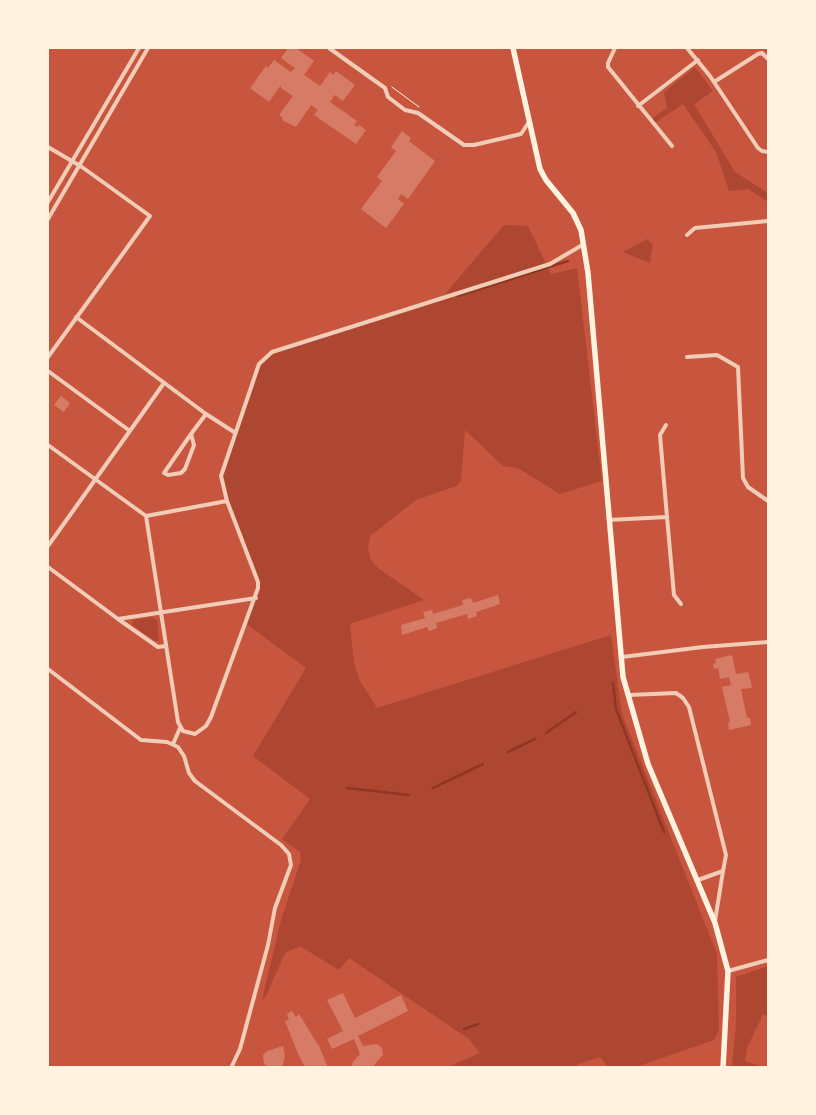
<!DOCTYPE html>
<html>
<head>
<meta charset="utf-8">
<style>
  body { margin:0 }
  #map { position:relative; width:816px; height:1115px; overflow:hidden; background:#c8553d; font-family:"Source Sans 3",sans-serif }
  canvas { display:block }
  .frame { position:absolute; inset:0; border:49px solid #fff3e0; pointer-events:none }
</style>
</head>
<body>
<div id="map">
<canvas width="816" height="1115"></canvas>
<div class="frame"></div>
</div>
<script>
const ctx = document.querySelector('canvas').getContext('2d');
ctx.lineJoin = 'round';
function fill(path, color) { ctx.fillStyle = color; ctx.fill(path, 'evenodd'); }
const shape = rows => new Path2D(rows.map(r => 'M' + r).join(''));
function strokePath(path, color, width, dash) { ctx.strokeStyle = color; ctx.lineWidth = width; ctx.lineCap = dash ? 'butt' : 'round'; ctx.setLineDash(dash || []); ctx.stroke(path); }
const green = shape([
  [695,67,713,91,694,104,735,172,768,193,768,202,748,189,729,191,716,152,683,104,655,123,651,119,667,108,664,92],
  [504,225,528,226,551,274,577,268,602,481,560,494,518,468,503,466,465,430,461,481,456,486,416,500,370,536,368,548,371,560,378,568,424,600,350,624,354,663,360,681,377,708,611,635,622,714,717,954,719,1029,714,1040,636,1067,608,1067,600,1057,578,1064,576,1067,447,1067,480,1053,469,1039,349,958,339,970,300,946,285,953,266,996,262,1000,281,920,301,860,300,852,282,839,310,799,253,756,306,668,245,623,258,582,227,501,221,476,259,364,272,352,440,300],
  [647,239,653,244,650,263,623,252],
  [152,617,157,620,159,641,155,641,132,625,134,620],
  [768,966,768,1017,763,1014,747,1048,745,1061,763,1067,732,1067,736,1024,736,977]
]);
const stream = shape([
  [458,296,568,261],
  [613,683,616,709,664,832],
  [546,733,576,712],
  [508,752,535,739],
  [347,788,409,795],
  [433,788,483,764],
  [464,1029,478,1024]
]);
const building = shape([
  [288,48,296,48,314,61,304,75,320,86,330,72,333,75,336,71,355,85,343,101,335,95,330,102,357,121,354,125,357,127,359,125,366,130,356,144,314,115,318,110,311,105,296,127,282,120,283,118,279,115,293,96,281,88,281,85,269,102,250,88,266,66,268,68,274,60,291,72,295,68,281,58],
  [402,131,411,138,409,141,435,161,408,199,401,194,398,199,404,204,386,228,361,209,382,181,377,177,396,151,391,147],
  [61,396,70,403,64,412,54,405],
  [498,595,500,604,476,612,477,616,468,619,467,614,436,623,437,628,429,631,427,627,402,635,401,625,425,618,423,612,432,610,433,614,463,605,462,600,471,598,473,603],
  [732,655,736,674,748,672,751,682,752,688,741,689,747,718,750,718,751,725,729,730,728,722,730,722,722,687,731,685,729,677,720,679,718,668,714,669,713,664,716,663,715,659],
  [343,993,355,1018,401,995,408,1011,358,1036,363,1046,377,1044,382,1048,383,1055,374,1065,376,1068,351,1068,353,1062,360,1054,354,1039,332,1049,327,1039,343,1031,327,1000],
  [292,1011,296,1017,299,1014,320,1048,328,1068,306,1068,299,1056,285,1021,289,1020,287,1014],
  [283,1046,285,1056,282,1068,270,1068,264,1064,263,1055,267,1051]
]);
const path = shape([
  [392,87,419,107]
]);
const minor = shape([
  [329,48,385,88,388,97,405,110,418,113,464,145,474,145,521,134,529,122],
  [615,48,608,63,608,67,672,146],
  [687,48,710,76,758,148,762,151,768,152],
  [714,82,758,54,762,53,768,59],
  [638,106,698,60],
  [48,147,82,167,150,216,48,357],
  [48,202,139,48],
  [48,219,148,48],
  [687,235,695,228,768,221],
  [76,317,206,414,234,432],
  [687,357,717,355,738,367,743,478,748,487,768,501],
  [48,371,130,431],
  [666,425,660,435,667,517,674,595,681,604],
  [191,434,194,445,185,469,181,473,168,475,164,473,191,434,206,414],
  [48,445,146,516,178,722,183,731,195,734,206,726,211,717,258,588,258,582,227,501,221,476,259,364,272,352,550,264,584,244],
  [146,516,227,501],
  [609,520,667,517],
  [48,546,164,383],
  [48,567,118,619,256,598],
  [118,619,158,647,166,646],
  [622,657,703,647,768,642],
  [48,669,141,740,167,742,178,747,184,756,189,773,195,781,281,845,289,854,291,865,275,908,268,945,240,1049,231,1068],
  [629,695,676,693,683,698,689,707,726,855,723,871,698,880],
  [173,744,180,728],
  [715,921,723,871],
  [728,971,768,960]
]);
const secondary = shape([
  [513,48,540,169,546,180,573,213,581,230,588,273,623,677,648,764,715,923,728,971,723,1068]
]);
fill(green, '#ae4732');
strokePath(stream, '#8f3625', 2.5);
fill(building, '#d67c66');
strokePath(path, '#fff3e0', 1);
strokePath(minor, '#f1ccb7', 4);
strokePath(secondary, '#fff3e0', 5.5);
</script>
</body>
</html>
